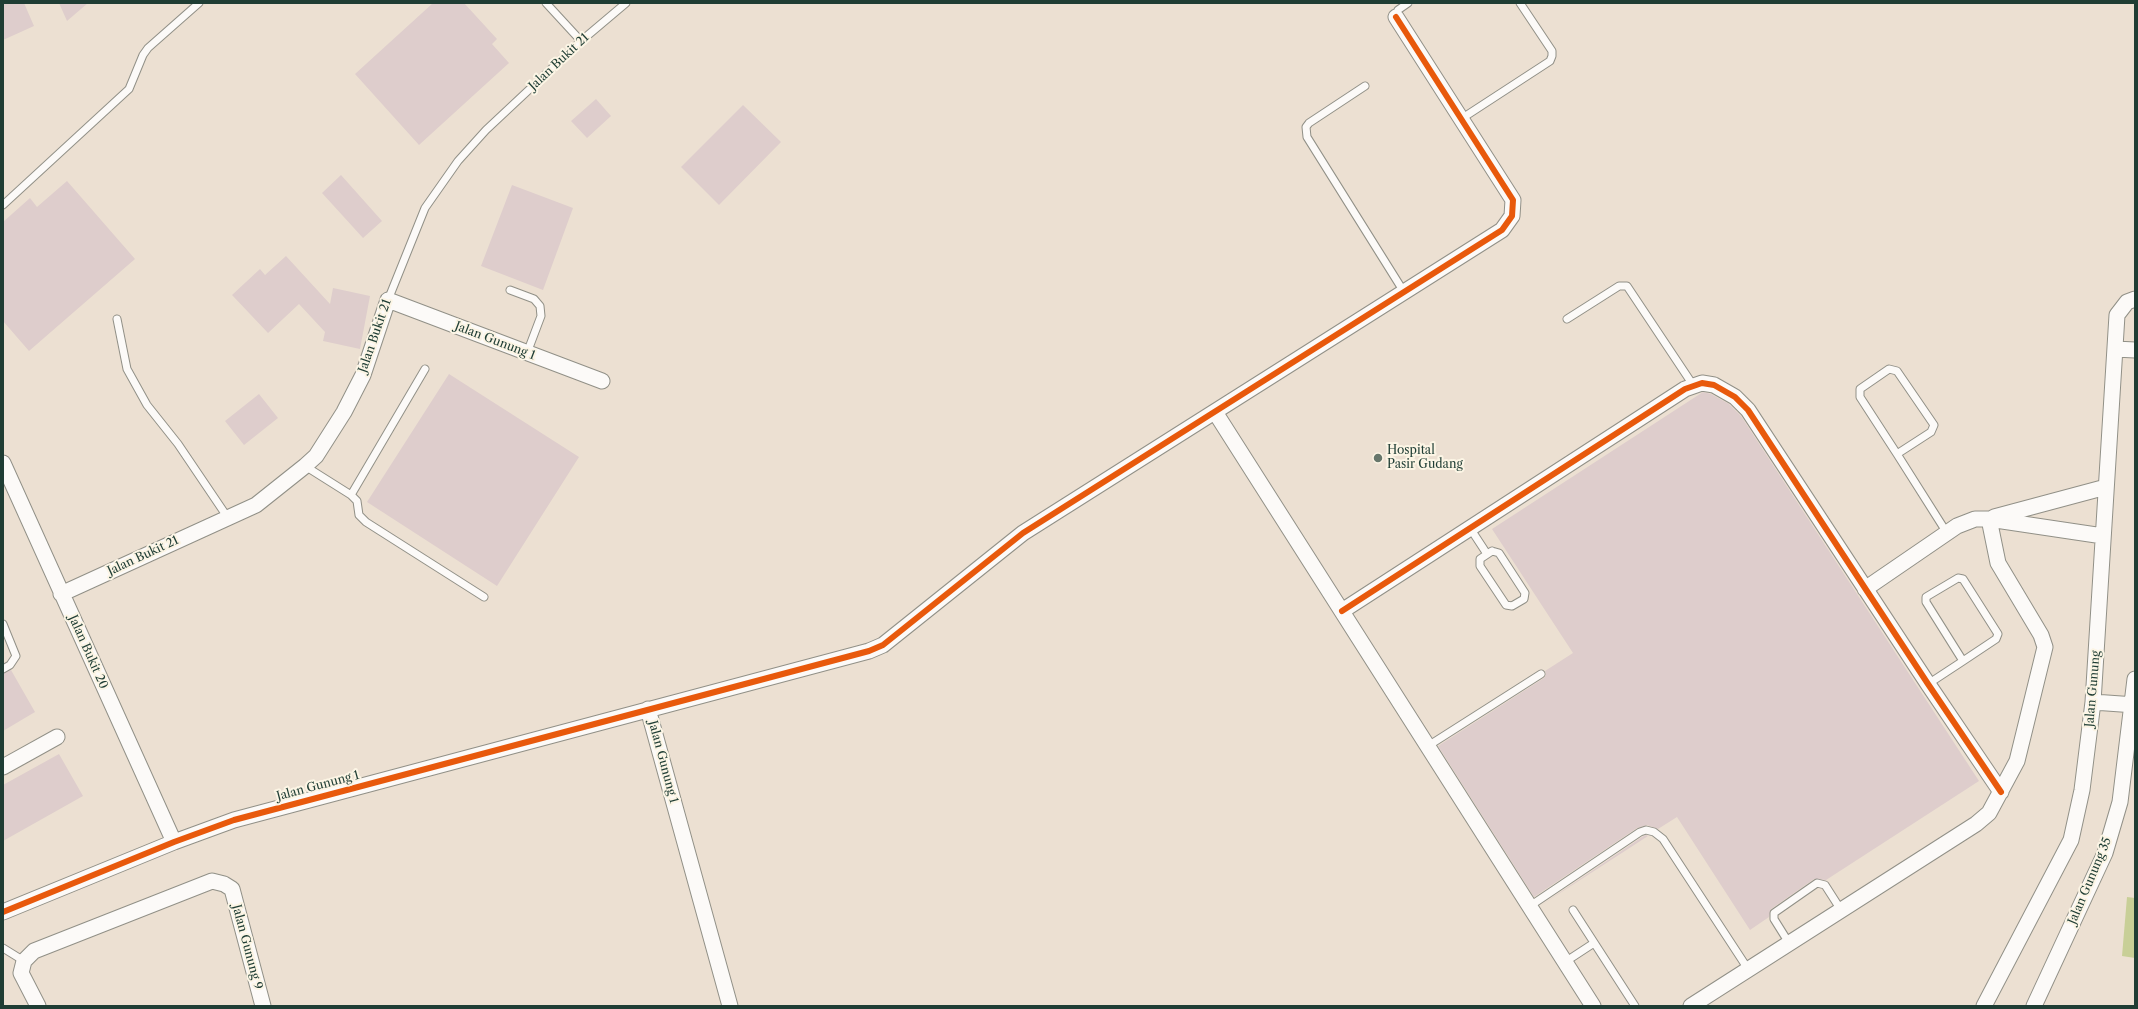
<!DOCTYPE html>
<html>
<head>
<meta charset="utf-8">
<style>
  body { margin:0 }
  #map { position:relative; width:2138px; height:1009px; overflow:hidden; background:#ece0d2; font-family:"Libre Caslon Text",serif }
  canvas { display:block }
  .frame { position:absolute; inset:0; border:4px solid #1f3d34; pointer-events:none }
</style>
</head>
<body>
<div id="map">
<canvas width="2138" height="1009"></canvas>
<div class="frame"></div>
</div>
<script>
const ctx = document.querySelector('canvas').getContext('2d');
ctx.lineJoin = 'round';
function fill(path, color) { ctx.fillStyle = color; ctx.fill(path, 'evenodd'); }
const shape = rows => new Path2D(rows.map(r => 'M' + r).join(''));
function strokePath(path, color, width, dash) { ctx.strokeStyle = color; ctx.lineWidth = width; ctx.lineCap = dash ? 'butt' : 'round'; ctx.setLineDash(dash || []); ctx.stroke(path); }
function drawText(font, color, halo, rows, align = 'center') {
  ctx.font = font + ' "Libre Caslon Text",serif'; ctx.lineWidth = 4; ctx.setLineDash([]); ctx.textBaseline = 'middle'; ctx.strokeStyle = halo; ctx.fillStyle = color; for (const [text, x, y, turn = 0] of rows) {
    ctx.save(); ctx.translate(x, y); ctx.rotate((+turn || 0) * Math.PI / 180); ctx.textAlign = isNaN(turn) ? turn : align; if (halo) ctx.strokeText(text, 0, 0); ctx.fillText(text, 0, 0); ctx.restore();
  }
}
const green = shape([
  [2127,897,2135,898,2135,958,2122,956]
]);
const building = shape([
  [3,3,24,3,34,26,3,40],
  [59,3,88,3,67,21],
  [433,3,464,3,497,39,492,44,509,63,419,145,355,74],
  [596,99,611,116,587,138,571,121],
  [743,105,781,142,719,205,681,167],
  [341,175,382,221,363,238,322,193],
  [67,181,135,259,29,351,3,321,3,222,30,198,37,207],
  [512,185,573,208,543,290,481,266],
  [286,256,330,304,333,288,370,296,360,349,323,341,325,332,299,304,268,333,232,295,260,269,265,275],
  [449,374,579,457,497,586,367,502],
  [1703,392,1711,394,1729,404,1741,416,1979,781,1826,880,1814,879,1771,909,1769,917,1750,930,1677,817,1658,829,1647,825,1637,828,1534,897,1438,746,1544,678,1546,674,1545,671,1573,653,1492,529],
  [259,394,278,418,244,445,225,421],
  [11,670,35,712,3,731,3,674],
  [59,754,83,796,3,841,3,785],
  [1646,835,1648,836,1540,906,1642,837]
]);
const lane = shape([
  [546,3,581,41],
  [1396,17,1398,10,1408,3],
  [1365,86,1309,123,1306,127,1307,137,1404,292],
  [1461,119,1550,61,1552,56,1552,51,1520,3],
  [3,205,129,89,143,55,148,48,199,3],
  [510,290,534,299,540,306,541,316,527,353],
  [388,300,425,208,458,161,486,130,581,41,626,3],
  [117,319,127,369,147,405,178,444,228,518],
  [1567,319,1619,286,1627,286,1693,385],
  [1897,454,1931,432,1934,425,1897,371,1889,369,1860,389,1860,397,1897,454,1947,533],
  [305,466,351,495,357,501,359,515,366,522,484,597],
  [351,495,425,369],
  [1470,528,1487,554],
  [1492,551,1499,553,1525,593,1524,599,1512,606,1506,605,1480,566,1480,559,1492,551],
  [3,624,16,656,10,665,3,669],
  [1928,684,1963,661,1996,639,1998,634,1963,579,1958,578,1926,597,1926,602,1963,661],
  [1428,746,1541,674],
  [1530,906,1640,832,1646,830,1654,832,1663,839,1748,969],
  [1573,910,1635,1006],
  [1789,943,1774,919,1774,913,1817,883,1825,885,1841,910],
  [3,948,24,961],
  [1565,962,1594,943]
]);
const street = shape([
  [2115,349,2135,350],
  [1215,412,1593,1006],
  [3,463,174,842],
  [1994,517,2106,487],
  [1865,589,1957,526,1975,519,1989,519,2103,536],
  [61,594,256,505,305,466,316,456,344,412,363,375,388,300,602,381],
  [1342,611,1685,389,1702,383,1714,385,1735,397,1748,410,1928,684,2001,792],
  [2093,702,2135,705],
  [648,709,730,1006],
  [3,767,57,737],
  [3,912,174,842,234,820,869,651,883,645,1023,533,1502,230,1512,216,1513,200,1396,17],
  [38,1006,21,973,24,961,34,951,212,881,224,884,232,889,263,1006],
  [1691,1006,1976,824,1989,813,2017,761,2045,647,2041,635,1998,563,1989,519],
  [1984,1006,2071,840,2082,790,2093,702,2117,315,2127,302,2135,299],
  [2034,1006,2105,853,2120,802,2135,679]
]);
const cycleway = shape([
  [1342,611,1685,389,1702,383,1714,385,1735,397,1748,410,1928,684,2001,792],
  [3,912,174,842,234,820,869,651,883,645,1023,533,1502,230,1512,216,1513,200,1396,17]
]);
const markers = [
  [1378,458,5,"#67766b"]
];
const streetNames = [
  ["Jalan Bukit 21",559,62,-43],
  ["Jalan Bukit 21",375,336,-71],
  ["Jalan Gunung 1",495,341,21],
  ["Jalan Bukit 21",143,556,-25],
  ["Jalan Bukit 20",88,652,66],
  ["Jalan Gunung",2093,689,-85],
  ["Jalan Gunung 1",663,762,75],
  ["Jalan Gunung 1",318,786,-15],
  ["Jalan Gunung 35",2090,881,-67],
  ["Jalan Gunung 9",247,947,75]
];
const poiNames = [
  ["Hospital",1387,451],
  ["Pasir Gudang",1387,465]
];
fill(green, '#c8cf97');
fill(building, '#decdcc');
strokePath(lane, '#919087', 9);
strokePath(street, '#919087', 17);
strokePath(lane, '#fcfaf8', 7);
strokePath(street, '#fcfaf8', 15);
strokePath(cycleway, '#e8590c', 6);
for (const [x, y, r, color] of markers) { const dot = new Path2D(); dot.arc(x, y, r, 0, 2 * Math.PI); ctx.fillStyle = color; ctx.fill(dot); strokePath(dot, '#fcf5e5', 1.5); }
drawText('12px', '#1f3d34', '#fcf5e5', streetNames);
drawText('12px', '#1f3d34', '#fcf5e5', poiNames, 'left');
</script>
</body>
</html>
